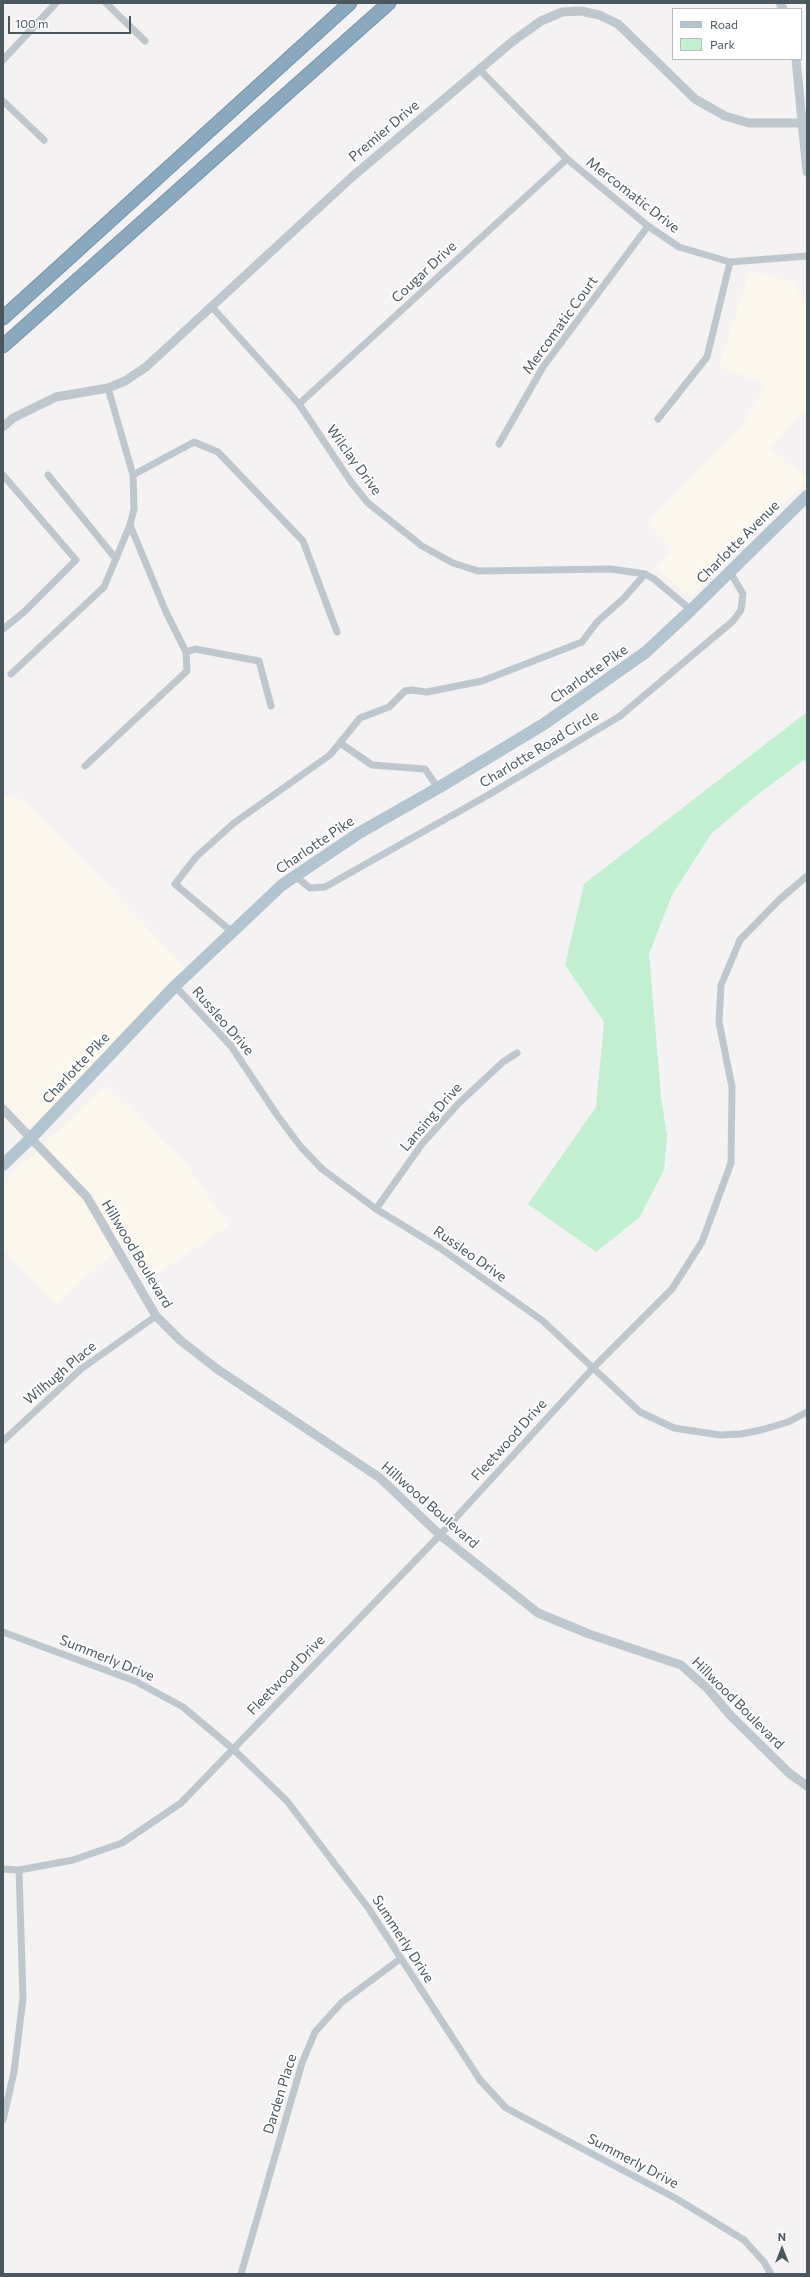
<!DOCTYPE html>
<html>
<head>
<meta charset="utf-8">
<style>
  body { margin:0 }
  #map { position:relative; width:810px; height:2277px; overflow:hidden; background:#f4f2f2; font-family:Commissioner,sans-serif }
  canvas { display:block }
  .frame { position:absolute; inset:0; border:4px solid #4a575f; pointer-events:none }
  .legend { position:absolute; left:672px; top:8px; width:130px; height:52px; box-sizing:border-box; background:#fff; border:1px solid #b7bcbf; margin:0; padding:5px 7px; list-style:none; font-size:12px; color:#4a575f }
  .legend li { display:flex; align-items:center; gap:8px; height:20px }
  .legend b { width:20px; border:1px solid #b7bcbf }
  .north { position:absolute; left:762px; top:2229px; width:40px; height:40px; -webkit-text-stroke:3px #fff; paint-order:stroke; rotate:0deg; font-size:11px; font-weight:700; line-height:16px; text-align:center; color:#4a575f }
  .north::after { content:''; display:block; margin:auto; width:14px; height:18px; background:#4a575f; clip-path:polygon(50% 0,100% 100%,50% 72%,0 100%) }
  .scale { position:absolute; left:8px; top:16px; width:123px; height:18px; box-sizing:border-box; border:2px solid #4a575f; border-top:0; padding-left:5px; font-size:12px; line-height:14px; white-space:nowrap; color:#4a575f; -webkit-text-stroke:3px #fff; paint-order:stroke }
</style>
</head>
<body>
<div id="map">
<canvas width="810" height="2277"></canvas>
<div class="frame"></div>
<ul class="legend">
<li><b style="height:5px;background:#b2c4cf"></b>Road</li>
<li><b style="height:11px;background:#c2efd0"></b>Park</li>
</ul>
<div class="north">N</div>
<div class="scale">100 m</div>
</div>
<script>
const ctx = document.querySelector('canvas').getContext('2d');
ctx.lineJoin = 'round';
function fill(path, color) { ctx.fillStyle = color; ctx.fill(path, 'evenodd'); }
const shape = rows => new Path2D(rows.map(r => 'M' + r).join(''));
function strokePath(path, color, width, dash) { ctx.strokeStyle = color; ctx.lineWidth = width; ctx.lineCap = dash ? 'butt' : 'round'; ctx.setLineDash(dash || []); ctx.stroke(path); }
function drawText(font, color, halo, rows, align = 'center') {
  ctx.font = font + ' Commissioner,sans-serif'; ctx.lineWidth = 3.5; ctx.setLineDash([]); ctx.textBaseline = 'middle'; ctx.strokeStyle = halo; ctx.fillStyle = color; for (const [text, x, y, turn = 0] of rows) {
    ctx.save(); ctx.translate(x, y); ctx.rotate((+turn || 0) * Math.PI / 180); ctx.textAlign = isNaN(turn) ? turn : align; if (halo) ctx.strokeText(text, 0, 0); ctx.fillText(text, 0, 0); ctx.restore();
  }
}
const commercial = shape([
  [750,271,792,282,807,304,807,417,802,412,771,448,807,481,691,598,656,568,672,549,648,523,743,425,766,384,719,367],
  [3,795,24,800,186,968,30,1129,3,1101],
  [105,1085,187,1165,229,1225,156,1274,128,1239,57,1304,3,1249,3,1184]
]);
const green = shape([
  [807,712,807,763,804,760,757,795,711,834,672,895,649,954,661,1097,667,1136,664,1170,639,1218,596,1252,528,1204,596,1107,604,1022,565,965,584,884]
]);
const minor = shape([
  [106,3,145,41],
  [3,60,56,3],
  [479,69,567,159,648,226,679,247,730,262,807,256],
  [3,101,44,140],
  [212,307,299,404,351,482,368,503,422,546,453,563,478,571,611,569,645,574,654,579,691,610],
  [299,404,567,159],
  [658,419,707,357,730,262],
  [499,444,543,367,648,226],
  [3,475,76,560,24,612,3,629],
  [48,475,116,559],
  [133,475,194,442,218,452,303,541,337,632],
  [186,652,195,649,259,661,271,706],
  [11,674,104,587,130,525],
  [340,743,372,765,425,769,438,788],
  [85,766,187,671,186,652,166,612,130,525,134,509,133,475,108,388],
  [295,876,310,888,325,887,490,794,620,716,733,621,741,610,743,594,730,572],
  [232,932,175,884,196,857,234,823,330,755,360,718,389,707,405,691,411,690,427,692,482,681,582,642,597,622,624,598,645,574],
  [175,986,231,1046,277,1115,301,1147,322,1169,376,1209,440,1248,543,1321,640,1412,674,1428,720,1435,741,1434,761,1430,788,1422,807,1412],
  [376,1209,422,1144,459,1103,503,1062,517,1053],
  [3,1441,81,1369,156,1316],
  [3,1632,135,1681,183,1707,233,1749,287,1801,369,1909,480,2080,506,2108,677,2199,744,2240,764,2262,771,2274],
  [3,1869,19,1870,73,1860,122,1843,181,1803,440,1535,593,1368,672,1289,702,1242,731,1163,732,1087,719,1022,721,985,740,940,779,900,807,876],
  [3,2120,14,2072,23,1998,19,1870],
  [241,2274,302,2063,315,2032,342,2002,400,1959]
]);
const tertiary = shape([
  [780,3,783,9],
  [796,59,807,172],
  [3,427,13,418,56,397,108,388,125,381,146,367,352,177,513,41,541,21,562,12,581,11,599,15,618,24,695,99,725,116,749,123,802,123],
  [3,1109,87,1197,156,1316,180,1340,217,1369,380,1478,440,1535,538,1613,589,1634,681,1665,708,1689,731,1716,789,1773,807,1786]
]);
const primary = shape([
  [3,1165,30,1139,175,986,282,885,359,833,438,788,544,724,646,652,691,610,807,496]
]);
const motorway = shape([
  [3,318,350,3],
  [3,346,389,3]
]);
const streetNames = [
  ["Premier Drive",384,131,-40],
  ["Mercomatic Drive",633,195,38],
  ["Cougar Drive",424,272,-43],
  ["Mercomatic Court",560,325,-54],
  ["Wilclay Drive",354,460,54],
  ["Charlotte Avenue",738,542,-45],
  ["Charlotte Pike",589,674,-35],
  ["Charlotte Road Circle",539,749,-31],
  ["Charlotte Pike",315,845,-34],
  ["Russleo Drive",223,1021,49],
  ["Charlotte Pike",76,1068,-47],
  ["Lansing Drive",431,1117,-49],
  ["Hillwood Boulevard",137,1254,59],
  ["Russleo Drive",470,1254,35],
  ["Wilhugh Place",60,1373,-40],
  ["Fleetwood Drive",509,1440,-48],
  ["Hillwood Boulevard",430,1505,41],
  ["Summerly Drive",107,1658,22],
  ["Fleetwood Drive",286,1675,-46],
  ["Hillwood Boulevard",738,1703,45],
  ["Summerly Drive",403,1939,57],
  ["Darden Place",280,2094,-73],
  ["Summerly Drive",633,2161,28]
];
fill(commercial, '#fcf7ed');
fill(green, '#c2efd0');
strokePath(motorway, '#7694aa', 15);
strokePath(minor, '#bec7ce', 7);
strokePath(tertiary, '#bec7ce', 9);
strokePath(primary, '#b2c4cf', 12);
strokePath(motorway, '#8ba9be', 13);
drawText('14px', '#4a575f', '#fff', streetNames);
</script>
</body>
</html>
